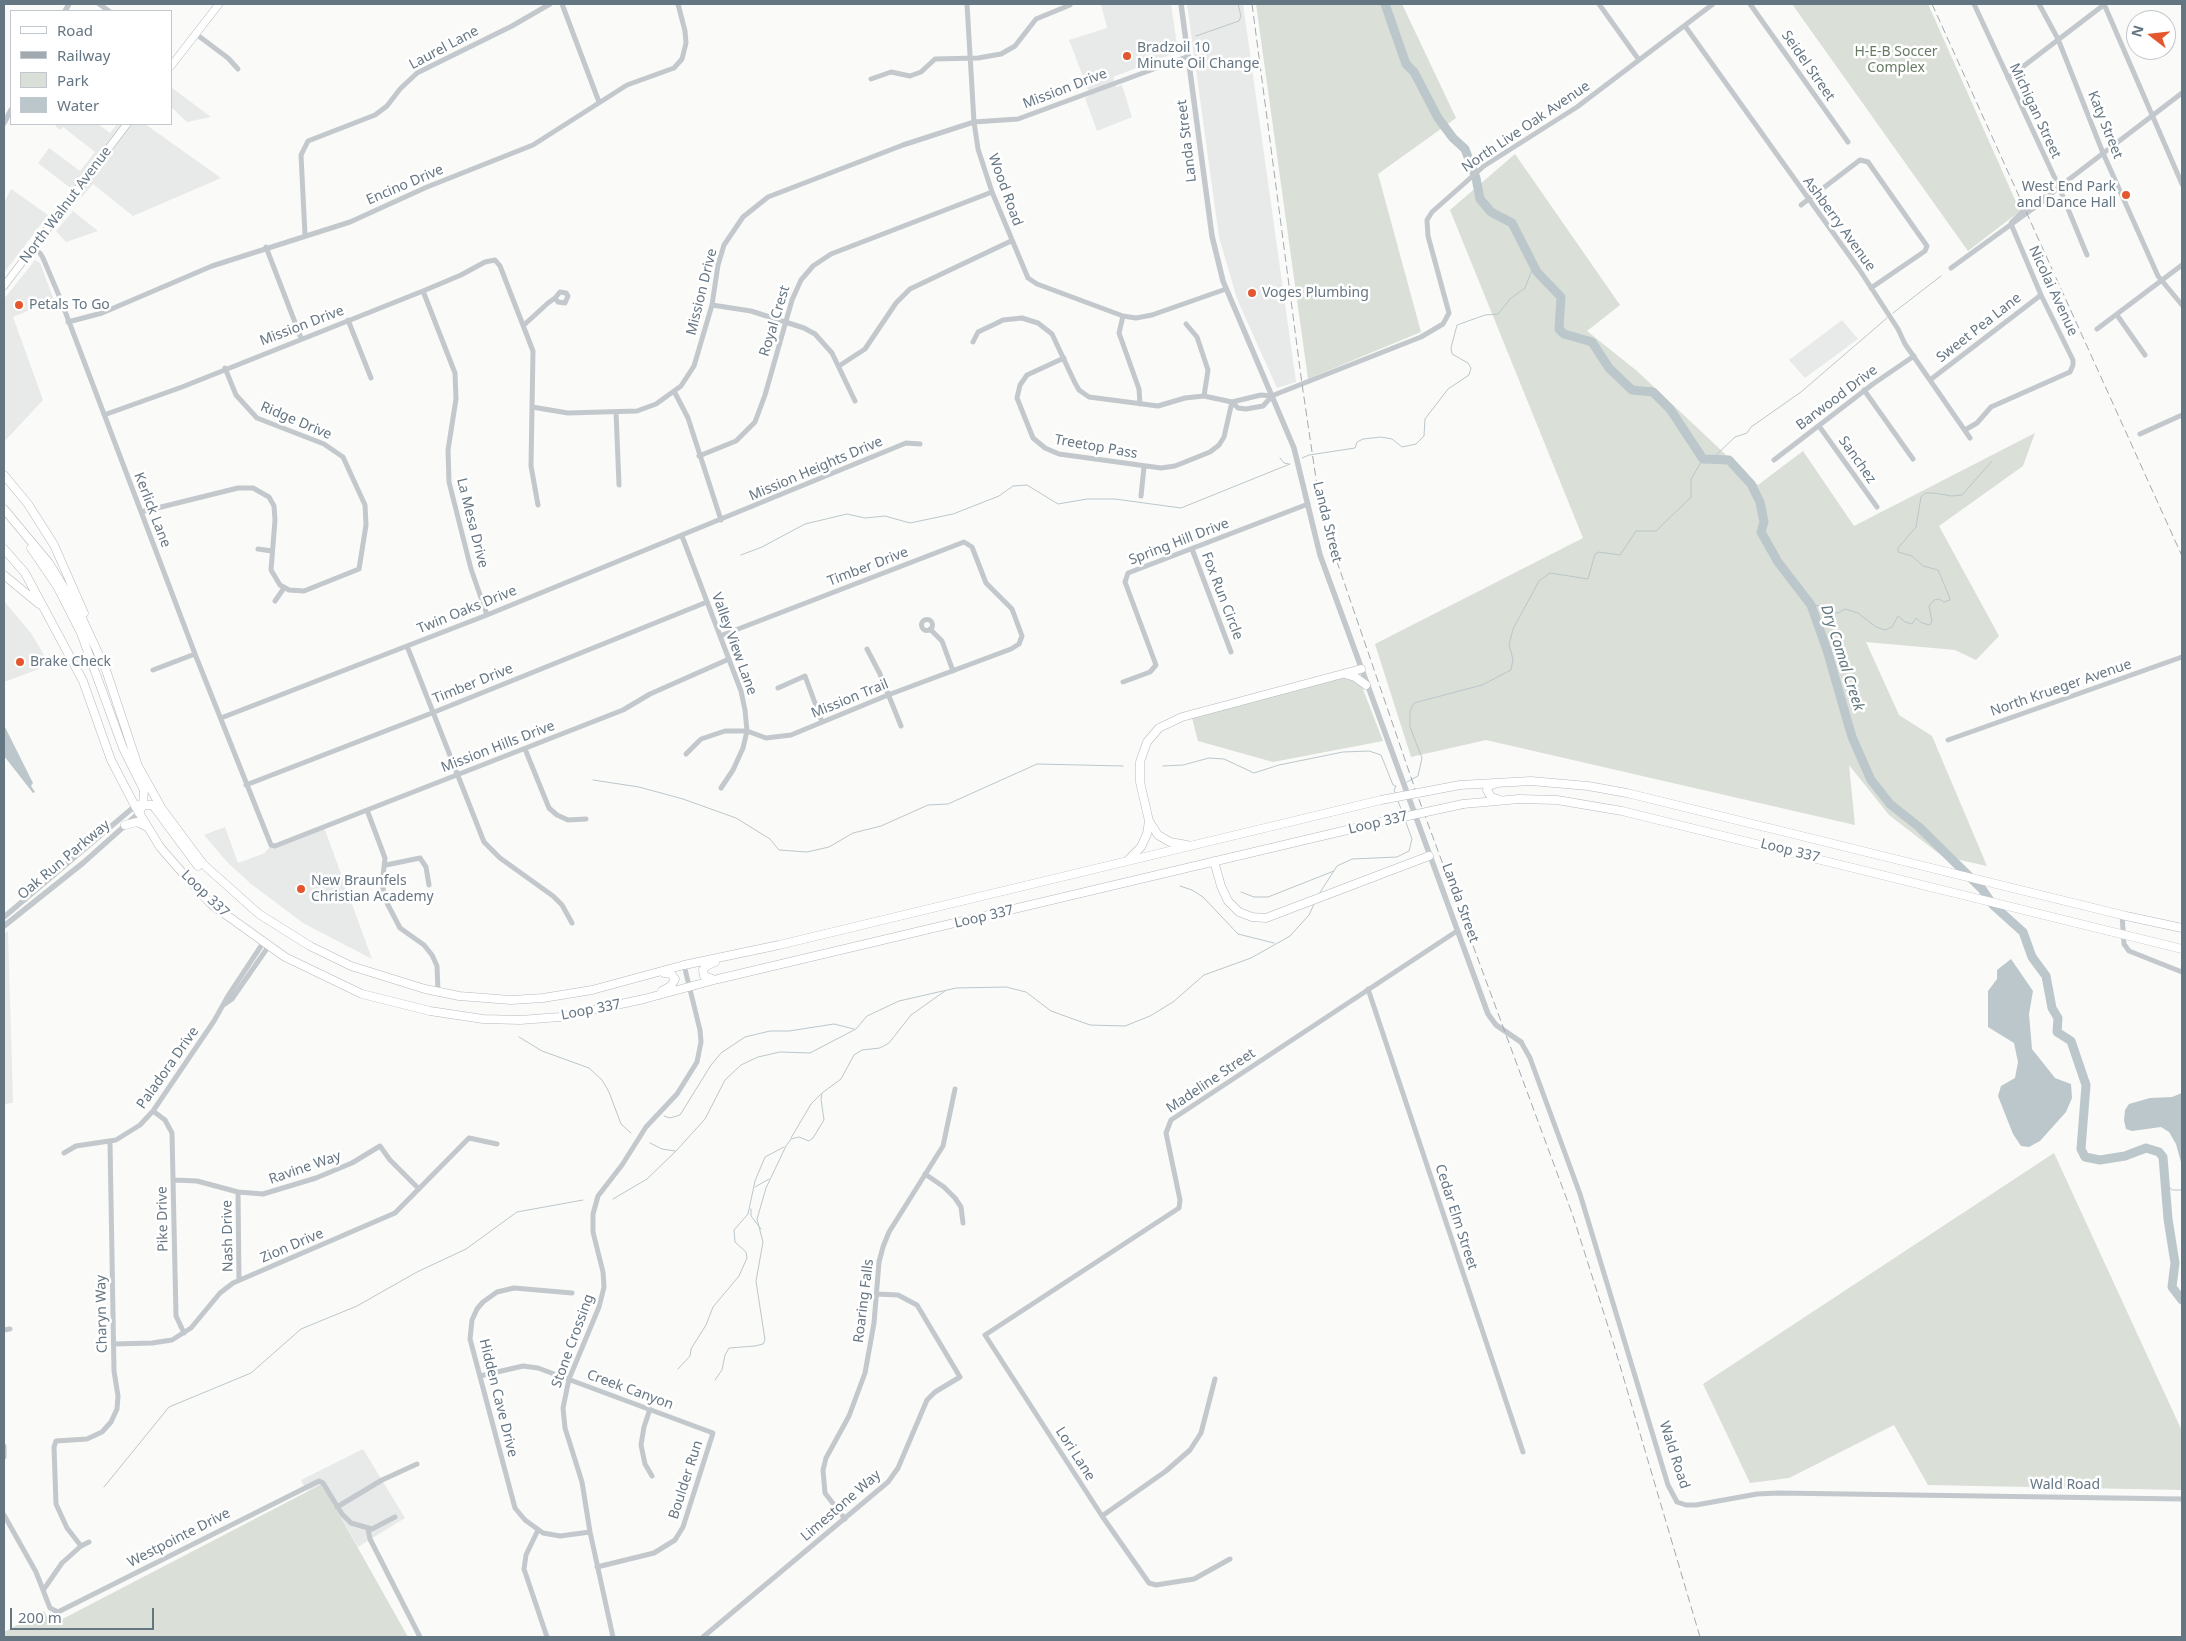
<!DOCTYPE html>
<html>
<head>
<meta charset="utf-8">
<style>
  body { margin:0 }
  #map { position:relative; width:2186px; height:1641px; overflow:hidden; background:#fafaf8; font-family:"Noto Sans",sans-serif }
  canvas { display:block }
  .frame { position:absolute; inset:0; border:5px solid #657683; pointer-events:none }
  .legend { position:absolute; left:10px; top:10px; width:162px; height:115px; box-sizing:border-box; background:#fff; border:1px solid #c1c8cd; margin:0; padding:6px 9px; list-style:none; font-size:15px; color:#657683 }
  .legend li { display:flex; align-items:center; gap:10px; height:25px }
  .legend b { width:25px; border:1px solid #c1c8cd }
  .north { position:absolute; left:2126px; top:10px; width:50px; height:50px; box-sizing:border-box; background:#fff; border:1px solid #c1c8cd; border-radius:50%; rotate:286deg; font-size:14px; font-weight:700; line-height:20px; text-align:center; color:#657683 }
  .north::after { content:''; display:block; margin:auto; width:18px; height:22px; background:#e4572e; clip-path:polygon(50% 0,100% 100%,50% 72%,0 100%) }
  .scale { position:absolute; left:10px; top:1608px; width:144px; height:22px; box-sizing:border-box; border:2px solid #657683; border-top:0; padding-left:6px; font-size:15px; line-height:18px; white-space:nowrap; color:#657683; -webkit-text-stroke:4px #fff; paint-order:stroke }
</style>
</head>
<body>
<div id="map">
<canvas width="2186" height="1641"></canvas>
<div class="frame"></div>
<ul class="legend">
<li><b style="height:6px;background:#fff"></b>Road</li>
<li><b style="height:6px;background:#a2aab0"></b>Railway</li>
<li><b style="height:14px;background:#dadfd7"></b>Park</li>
<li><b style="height:14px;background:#bbc7cb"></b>Water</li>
</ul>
<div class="north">N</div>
<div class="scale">200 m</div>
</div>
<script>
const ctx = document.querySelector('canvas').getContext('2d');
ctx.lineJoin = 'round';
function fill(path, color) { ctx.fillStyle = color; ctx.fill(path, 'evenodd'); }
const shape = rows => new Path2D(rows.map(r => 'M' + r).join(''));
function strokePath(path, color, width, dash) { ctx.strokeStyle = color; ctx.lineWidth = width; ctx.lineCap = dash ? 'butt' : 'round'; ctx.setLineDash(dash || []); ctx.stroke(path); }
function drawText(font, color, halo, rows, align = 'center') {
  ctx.font = font + ' "Noto Sans",sans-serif'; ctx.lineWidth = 5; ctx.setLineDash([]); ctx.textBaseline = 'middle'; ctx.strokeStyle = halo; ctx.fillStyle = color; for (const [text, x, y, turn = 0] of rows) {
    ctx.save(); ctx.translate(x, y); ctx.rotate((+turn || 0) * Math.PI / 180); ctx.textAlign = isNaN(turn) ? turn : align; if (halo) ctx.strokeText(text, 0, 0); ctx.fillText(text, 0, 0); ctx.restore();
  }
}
const built = shape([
  [1101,4,1171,4,1178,52,1113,77,1116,87,1122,85,1132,117,1097,131,1085,98,1090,95,1069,40,1107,28],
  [1187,4,1243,4,1296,382,1277,388,1237,299,1219,237],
  [171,87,211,117,187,122,171,107],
  [57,124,98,124,110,133,117,124,145,124,221,178,133,216,93,184,82,197,38,163,49,148,80,171,95,152,63,127,60,130,55,126],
  [11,189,48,215,4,273,4,203],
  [73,211,98,231,66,242,56,231],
  [35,260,40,263,54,300,13,317,43,400,4,442,4,299],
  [1842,320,1858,339,1805,378,1789,360],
  [4,601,31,633,50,665,4,682],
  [225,827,238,863,265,853,271,845,324,827,372,959,303,923,251,884,227,862,204,835],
  [8,931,13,1103,4,1104,4,934],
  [363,1449,405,1518,358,1547,322,1484,307,1491,301,1480]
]);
const green = shape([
  [1256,4,1402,4,1456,118,1378,174,1421,332,1308,379],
  [1792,4,1928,4,2020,211,1968,251],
  [1515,154,1620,305,1587,331,1637,371,1758,485,1803,451,1854,526,2035,433,2023,466,1939,526,1999,636,1976,660,1955,650,1866,642,1899,715,1932,736,1987,866,1942,856,1889,815,1849,765,1855,825,1486,740,1411,757,1375,644,1583,538,1450,210],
  [1337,677,1349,677,1361,684,1383,741,1273,762,1198,741,1192,718],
  [2054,1153,2182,1431,2182,1490,1928,1485,1894,1425,1789,1478,1750,1483,1703,1384],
  [322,1484,408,1637,4,1637,4,1632,44,1611,51,1625]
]);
const water = shape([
  [4,725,33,783,31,786,35,792,33,793,4,756],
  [2011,959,2033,991,2029,1014,2032,1049,2055,1078,2071,1084,2072,1098,2066,1112,2040,1141,2029,1147,2021,1146,2013,1134,1998,1096,2001,1086,2015,1078,2018,1062,2014,1043,1988,1027,1988,991,1997,979,1997,970],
  [2182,1093,2182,1166,2176,1144,2169,1132,2161,1127,2132,1131,2126,1129,2124,1120,2125,1110,2129,1104,2150,1098,2172,1097]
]);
const stream = shape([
  [1196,36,1239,21,1241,16,1238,4],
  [1893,313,1941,276],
  [1280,458,1284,463,1289,464],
  [1302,458,1309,455,1355,448,1357,442,1363,439,1381,437,1392,439,1402,447,1416,444,1424,436,1425,419,1448,389,1469,375,1471,368,1468,363,1452,354,1451,348,1457,325,1485,315,1498,314,1511,298,1525,288,1534,265],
  [1711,460,1735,437,1747,433,1751,427,1801,392,1887,318],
  [741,555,762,547,805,524,847,514,865,518,885,516,910,523,953,514,999,496,1013,486,1027,485,1058,504,1087,499,1115,499,1181,508,1290,464],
  [1811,605,1823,606,1831,612,1838,613,1845,609,1858,613,1876,627,1885,630,1892,627,1898,616,1905,622,1912,624,1916,618,1922,623,1930,625,1932,621,1929,606,1934,600,1939,599,1944,602,1950,600,1949,596,1938,570,1923,566,1912,556,1898,552,1898,548,1916,527,1921,497,1925,493,1933,493,1952,496,1962,495,1992,461],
  [1163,766,1183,765,1209,758,1224,759,1254,773,1279,765,1343,752,1369,751,1381,755,1393,785,1396,786,1394,790,1396,795],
  [593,780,639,787,683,799,736,818,770,839,779,850,807,852,829,847,853,833,881,826,928,805,948,804,1037,764,1123,766],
  [1407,782,1418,776,1422,758,1410,727,1410,711,1414,703,1482,685,1511,670,1513,659,1509,645,1513,629,1539,581,1550,573,1588,579,1595,554,1599,552,1620,555,1636,531,1656,531,1691,497,1691,479,1703,459],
  [1398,801,1403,814],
  [1180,886,1192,890,1203,897,1238,934,1274,943],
  [1241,892,1254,897,1268,897,1334,871],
  [1319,894,1337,866,1352,859,1397,857,1409,851,1412,839,1405,820],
  [519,1037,542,1051,589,1068,602,1080,609,1092,621,1124,631,1133],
  [664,1116,670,1118,680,1115,711,1065,721,1053,745,1037,770,1031,789,1031,834,1024,854,1029],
  [791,1138,811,1104,821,1094],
  [650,1143,662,1149,675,1151],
  [2165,1182,2172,1190,2182,1190],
  [755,1187,769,1179],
  [613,1199,647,1179,676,1151,705,1119,725,1080,741,1065,758,1057,780,1052,810,1053,856,1029,867,1016,899,1001,956,988,1006,987,1026,992,1051,1011,1090,1025,1125,1026,1150,1016,1173,1002,1204,975,1251,958,1290,936,1309,915,1315,902],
  [751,1209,751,1216,761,1229],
  [678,1369,690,1356,691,1349,706,1325,713,1307,739,1276,747,1258,746,1252,735,1242,734,1230,748,1214,755,1181,765,1157,784,1147],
  [715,1380,722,1370,725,1355,729,1348,755,1346,763,1344,765,1340,756,1281,763,1242,757,1219,766,1188,786,1146,791,1139,799,1137,809,1141,813,1138,824,1120,821,1099,822,1093,841,1079,854,1055,862,1050,880,1048,889,1043,911,1015,945,991],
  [104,1487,169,1407,251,1373,301,1329,357,1306,417,1272,466,1249,517,1212,583,1200]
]);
const river = shape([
  [1385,4,1406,64,1414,72,1438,118,1453,138,1465,149,1476,178,1480,199,1491,212,1512,223,1537,272,1561,297,1559,329,1564,334,1592,342,1609,368,1632,390,1653,392,1670,409,1703,459,1729,460,1751,484,1760,502,1764,522,1761,532,1778,562,1811,605,1827,650,1852,737,1871,780,1890,804,1919,827,1982,889,1993,905,2023,932,2032,957,2046,976,2052,1008,2058,1018,2057,1032,2071,1041,2086,1085,2081,1149,2085,1157,2100,1160,2125,1156,2146,1148,2159,1152,2163,1157,2168,1219,2175,1263,2172,1287,2182,1300]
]);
const minor = shape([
  [99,4,109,11],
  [562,4,599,102],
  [967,4,974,122,978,149,992,192,1028,278,1037,284,1123,316,1136,318,1152,315,1226,289],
  [1599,4,1639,60],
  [1750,4,1848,142],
  [1974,4,2059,187,2087,255],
  [2039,4,2058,39,2103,153,2158,276,2182,305],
  [2104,4,2182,184],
  [1685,26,1859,269,1898,329,1905,344,1970,438],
  [196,34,228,58,238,69],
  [2008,78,2105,4],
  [871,79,891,72,910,76,921,72,935,59,978,58,1001,54,1015,46,1036,19,1070,5],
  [1801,205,1860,160,1868,162,1927,246,1925,251,1871,288],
  [2011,223,2025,209,2040,198,2046,197],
  [305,235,301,155,308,141,375,115,387,106,400,89,417,73,512,26,550,4],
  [266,247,301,338],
  [32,248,40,253,43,258,60,298,195,654,271,845,275,846,623,710,650,694,729,659],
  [1951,268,2042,202,2059,187,2182,93],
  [423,291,455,373,456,399,448,450,449,482,471,569,487,615],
  [712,305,751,311,804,328,815,334,832,353,855,401],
  [2117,315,2145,355],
  [1123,316,1119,333,1139,389,1140,404],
  [348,320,371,378],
  [68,322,102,313,212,266,350,222,427,187,533,145,627,85,674,68,682,59,686,43,685,31,678,4],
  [1186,324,1197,337,1208,370,1204,396],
  [524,325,548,303,555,298,558,302,565,303,568,296,566,293,560,292,555,298],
  [2097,329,2182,265],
  [973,342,978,332,995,324,1003,320,1022,318,1038,323,1052,334,1075,383,1079,390,1089,397,1158,406,1185,398,1204,396,1232,402,1238,408,1246,409,1263,406,1272,396,1279,393,1421,337,1443,324,1449,313,1428,236,1427,220,1432,212,1484,166,1577,107,1713,4],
  [1064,358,1027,375,1020,385,1017,398,1033,438,1045,448,1059,454,1161,468,1175,466,1210,452,1219,445,1224,437,1232,402],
  [839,366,865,349,896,303,910,289,1011,241],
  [1930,380,2041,295],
  [1864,390,1913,459],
  [674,391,688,418,721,520],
  [1232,402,1261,395,1272,396],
  [532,407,568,413,637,411,656,404,681,386,694,366,712,305,718,265,724,245,743,217,768,197,903,145,974,122,1018,119,1189,56],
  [616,412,619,485],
  [104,415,182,387,423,291,461,275,485,262,495,260,500,266,533,351,531,466,538,505],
  [1819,426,1877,507],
  [1965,430,1977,423,1991,407,2070,372,2073,365,2073,360,2041,295,2011,224],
  [2140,434,2182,415],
  [699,456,736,441,755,422,765,395,792,300,801,280,813,266,831,254,992,192],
  [1774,460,1873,384,1914,356],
  [1141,496,1144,467],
  [141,512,238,488,253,488,269,497,274,506,275,520,271,570,280,585,289,590,304,591,359,569,366,525,365,505,343,457,324,444,257,418,236,395,225,368],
  [682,536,741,691,745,710,747,731,743,748,733,770,721,788],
  [258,549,272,551],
  [1192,549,1231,652],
  [275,601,284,588],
  '921.5 625a5.5 5.5 0 1 1 11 0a5.5 5.5 0 1 1-11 0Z',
  [930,629,942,641,953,671],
  [407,646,484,842,500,858,553,896,562,905,572,923],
  [867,649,880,674,901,726],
  [153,670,195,654],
  [1123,682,1150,672,1156,665,1125,582,1128,573,1308,504],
  [778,688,805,676,822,722],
  [221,718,487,615,906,443,920,444],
  [1948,740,2182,657],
  [525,749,549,808,557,815,568,820,586,819],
  [686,754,701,739,725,731,747,731,766,738,791,735,888,695,1011,649,1019,644,1022,636,1012,609,986,583,972,547,964,542,720,636],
  [246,785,432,713,707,602],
  [367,810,385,858,382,885,387,903,400,928,424,945,432,955,437,966,438,991],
  [386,865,420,858,426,867,429,885],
  [2122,915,2124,944,2129,951,2182,972],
  [1368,989,1523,1452],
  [225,1004,232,999,268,947],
  [1521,1042,1530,1058,1580,1194,1668,1485,1677,1502,1686,1505,1696,1505,1757,1494,1778,1493,2182,1499],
  [153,1111,165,1120,172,1133,176,1316,184,1333],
  [64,1153,76,1146,116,1140,140,1125,153,1111,214,1021,228,996,263,943],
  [925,1174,944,1187,955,1198,961,1207,963,1223],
  [174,1180,197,1181,238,1192,263,1194,316,1178,352,1163,380,1146,390,1160,419,1189],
  [238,1192,239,1280],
  [572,1293,514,1288,497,1292,483,1302,477,1309,472,1320,470,1339,515,1508,525,1520,543,1533,560,1536,590,1532],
  [4,1330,10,1329],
  [114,1344,152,1343,172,1340,191,1328,220,1293,233,1283,395,1213,469,1138,497,1144],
  [480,1376,523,1366,538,1368,713,1433,683,1527,675,1540,654,1553,597,1567],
  [650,1409,644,1427,641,1445,645,1464,652,1476],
  [4,1446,4,1457],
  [337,1507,382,1480,417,1464],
  [4,1515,36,1572,50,1608,58,1612,319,1481,323,1483,342,1514,351,1523,372,1529,395,1517],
  [1102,1516,1166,1471,1190,1450,1201,1433,1215,1379],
  [845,1519,825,1493,823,1470,826,1458,849,1416,865,1373,874,1323,879,1262,883,1247,889,1232,943,1146,955,1089],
  [368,1529,370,1539,420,1637],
  [538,1530,526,1555,524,1569,547,1637],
  [81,1546,67,1528,56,1504,54,1447,56,1441,87,1439,102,1432,111,1422,117,1409,118,1396,114,1371,110,1142],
  [1230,1559,1194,1579,1156,1585,1149,1583,1102,1516,985,1335,1179,1208,1180,1200,1166,1133,1171,1120,1457,931],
  [44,1589,62,1563,81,1546,89,1542],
  [613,1637,590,1532,582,1482,565,1428,563,1408,569,1379,599,1307,604,1287,603,1272,593,1232,593,1214,598,1196,622,1165,646,1127,677,1094,697,1062,701,1042,700,1030,684,965],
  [703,1637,888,1482,898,1468,927,1400,935,1392,960,1377,917,1305,898,1295,876,1294]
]);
const tertiary = shape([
  [1181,4,1212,236,1223,281,1294,448,1320,555,1488,1014,1496,1025,1521,1042],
  [65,11,69,4],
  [4,123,11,110],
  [4,917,135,806],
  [4,926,83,863,139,813]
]);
const secondary = shape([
  [171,66,219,4],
  [4,286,127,124]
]);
const primary = shape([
  [4,475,28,504,54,545,84,613],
  [4,509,49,563,80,614,106,670,138,766,162,809,203,864,259,914,310,946,351,966,425,989,459,996,511,1000,543,998,592,990,684,965,779,945,1381,800],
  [31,548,57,586,81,633,123,748,144,790,143,805,139,813],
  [4,549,25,573,83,681,111,760,135,806,160,847,186,877,211,904,285,957,362,994,430,1011,483,1019,520,1020,560,1017,644,999,718,979,1385,821],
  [4,575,39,604],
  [1345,674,1355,677,1366,685],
  [1497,783,1489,786,1487,790,1491,797,1498,799],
  [1460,785,1531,781,1588,786,1627,793,2126,916,2182,928],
  [1463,804,1519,799,1557,800,1622,811,2182,949],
  [139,805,152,805,155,808,198,866],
  [1149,821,1158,835,1170,842,1187,845],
  [125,825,137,822,147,827],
  [1127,861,1141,847,1147,834,1149,821,1140,782,1140,762,1147,742,1159,728,1182,717,1361,669],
  [1214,861,1221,886,1228,901,1239,912,1252,917,1266,918,1429,856],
  [713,979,704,976,703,970,706,966,715,962],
  [662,991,671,986,675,979,671,974,664,973]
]);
const rail = shape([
  [1252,4,1302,384,1319,499,1333,550,1414,786,1573,1216,1613,1342,1700,1637],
  [1932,4,2182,556]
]);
const primaryBridge = shape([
  [1381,800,1460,785],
  [1385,821,1463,804]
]);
const markers = [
  [1127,56,5,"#e4572e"],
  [2126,195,5,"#e4572e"],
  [1252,293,5,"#e4572e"],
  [19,305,5,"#e4572e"],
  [20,662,5,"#e4572e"],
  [301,889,5,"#e4572e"]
];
const streetNames = [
  ["Laurel Lane",444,48,-28],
  ["Seidel Street",1808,66,55],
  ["Mission Drive",1065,89,-21],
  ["Michigan Street",2035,111,65],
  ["Katy Street",2105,125,68],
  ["North Live Oak Avenue",1526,127,-34],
  ["Landa Street",1187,141,-97],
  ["Encino Drive",405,185,-23],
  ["Wood Road",1005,190,70],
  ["North Walnut Avenue",66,205,-53],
  ["Ashberry Avenue",1839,224,54],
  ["Nicolai Avenue",2053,291,65],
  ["Mission Drive",702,292,-76],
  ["Royal Crest",775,321,-73],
  ["Mission Drive",302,326,-21],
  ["Sweet Pea Lane",1979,328,-38],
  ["Barwood Drive",1837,398,-37],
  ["Ridge Drive",296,421,23],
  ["Treetop Pass",1096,447,10],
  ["Sanchez",1857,460,55],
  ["Mission Heights Drive",816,469,-23],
  ["Kerlick Lane",152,510,69],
  ["Landa Street",1327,522,76],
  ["La Mesa Drive",472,523,76],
  ["Spring Hill Drive",1179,542,-21],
  ["Timber Drive",868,567,-21],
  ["Fox Run Circle",1222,596,69],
  ["Twin Oaks Drive",467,610,-22],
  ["Valley View Lane",734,644,70],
  ["Timber Drive",473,684,-22],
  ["North Krueger Avenue",2061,688,-19],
  ["Mission Trail",850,699,-22],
  ["Mission Hills Drive",498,747,-21],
  ["Loop 337",1378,823,-13],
  ["Loop 337",1790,851,14],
  ["Oak Run Parkway",64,860,-40],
  ["Loop 337",205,894,44],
  ["Landa Street",1460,903,70],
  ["Loop 337",984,917,-13],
  ["Loop 337",591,1010,-11],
  ["Paladora Drive",168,1068,-55],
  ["Madeline Street",1211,1081,-34],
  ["Ravine Way",305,1168,-19],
  ["Cedar Elm Street",1456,1217,72],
  ["Pike Drive",163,1219,-91],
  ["Nash Drive",228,1236,-91],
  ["Zion Drive",292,1246,-23],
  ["Roaring Falls",864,1301,-83],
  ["Charyn Way",102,1314,-91],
  ["Stone Crossing",573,1341,-70],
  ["Creek Canyon",630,1390,20],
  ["Hidden Cave Drive",498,1398,76],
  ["Lori Lane",1075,1454,57],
  ["Wald Road",1674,1455,72],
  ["Boulder Run",686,1480,-72],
  ["Wald Road",2065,1485],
  ["Limestone Way",841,1506,-41],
  ["Westpointe Drive",179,1538,-27]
];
const poiNames = [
  ["Bradzoil 10",1137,48],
  ["Minute Oil Change",1137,64],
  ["West End Park",2116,187,"right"],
  ["and Dance Hall",2116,203,"right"],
  ["Voges Plumbing",1262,293],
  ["Petals To Go",29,305],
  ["Brake Check",30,662],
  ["New Braunfels",311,881],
  ["Christian Academy",311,897]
];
const parkNames = [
  ["H-E-B Soccer",1896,52],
  ["Complex",1896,68]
];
const waterNames = [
  ["Dry Comal Creek",1842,658,72]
];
fill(built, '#e8e9e9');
fill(green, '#dadfd7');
fill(water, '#bbc7cb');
strokePath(stream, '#bbc7cb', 1);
strokePath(river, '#bbc7cb', 9);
strokePath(secondary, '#b3babf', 8);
strokePath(primary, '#b5babe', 9);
strokePath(minor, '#c3c8cc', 5);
strokePath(tertiary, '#c3c8cc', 5.5);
strokePath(secondary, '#fff', 7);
strokePath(primary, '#fff', 8);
strokePath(rail, '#a2aab0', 1, [8, 4]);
strokePath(primaryBridge, '#b5babe', 9, []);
strokePath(primaryBridge, '#fff', 8);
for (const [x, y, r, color] of markers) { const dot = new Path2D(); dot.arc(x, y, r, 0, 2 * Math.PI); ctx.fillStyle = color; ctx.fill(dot); strokePath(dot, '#fff', 2); }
drawText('14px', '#657683', '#fff', streetNames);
drawText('14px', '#657683', '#fff', poiNames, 'left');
drawText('14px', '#687a64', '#fff', parkNames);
drawText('italic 15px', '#60757c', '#fff', waterNames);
</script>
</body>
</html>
